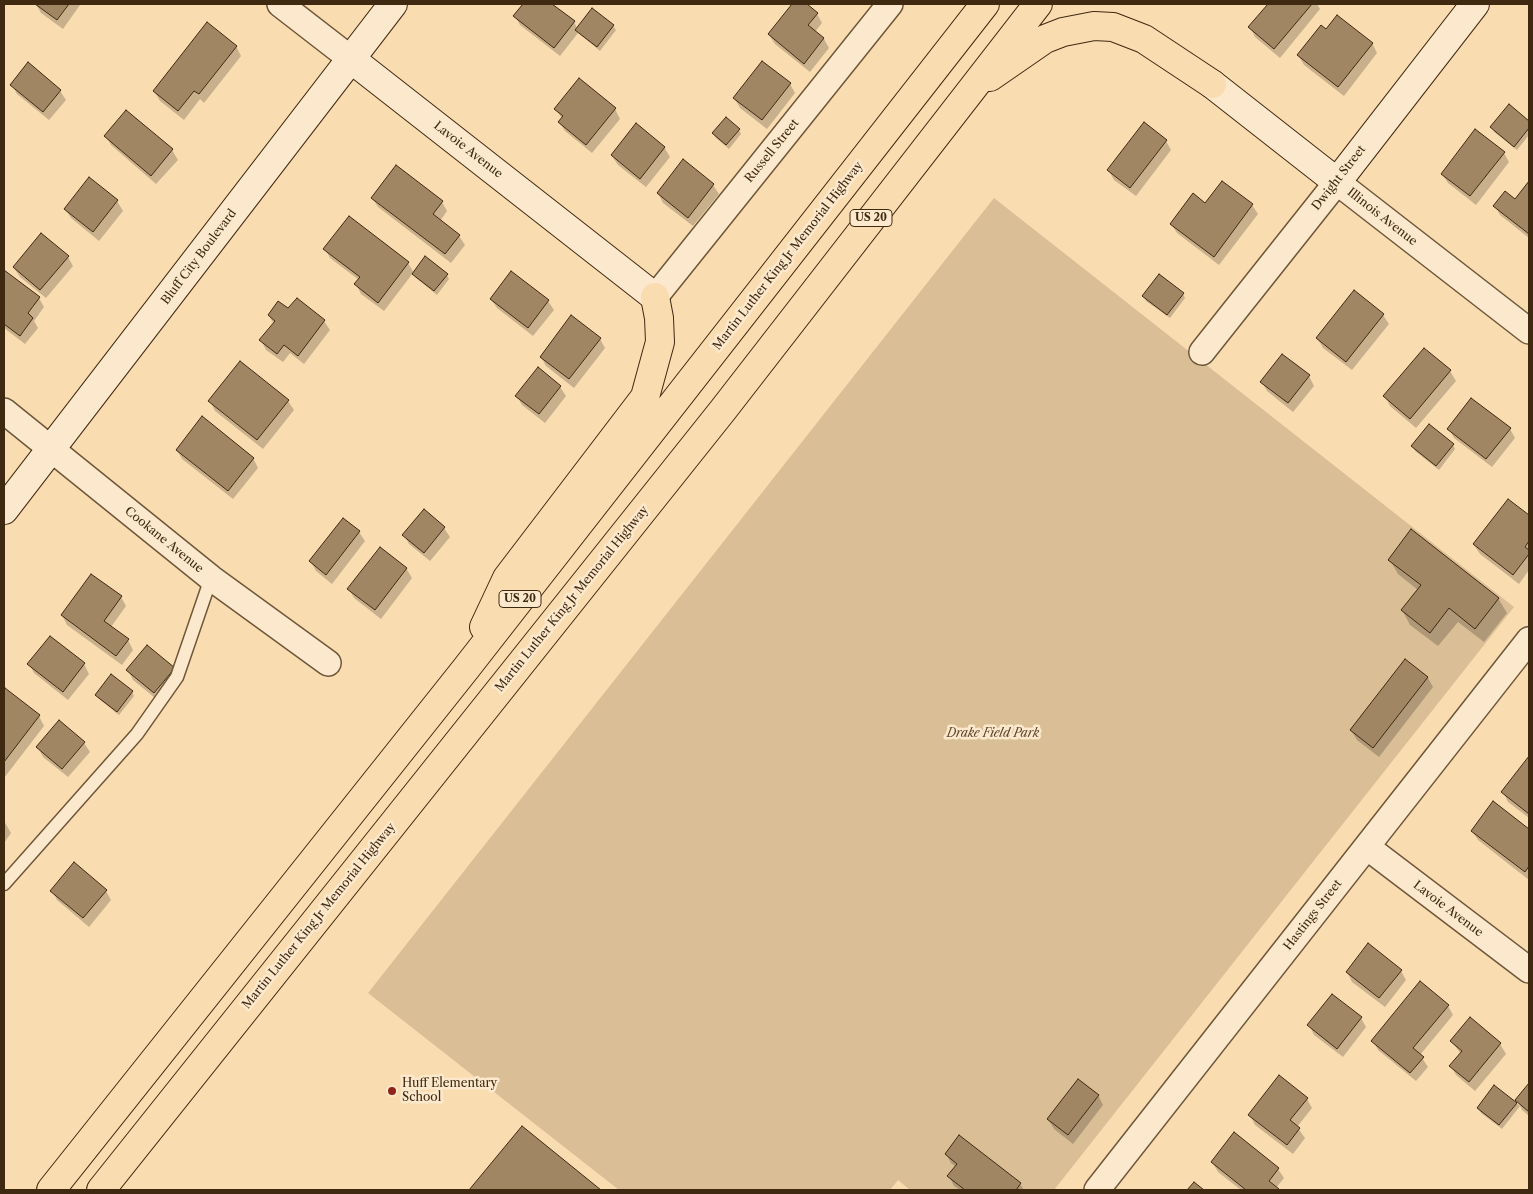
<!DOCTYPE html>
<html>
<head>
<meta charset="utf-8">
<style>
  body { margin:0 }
  #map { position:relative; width:1533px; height:1194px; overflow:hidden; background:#fadcb1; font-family:"Libre Caslon Text",serif }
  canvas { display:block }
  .frame { position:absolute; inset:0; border:5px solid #402911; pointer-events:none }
</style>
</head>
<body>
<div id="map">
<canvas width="1533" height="1194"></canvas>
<div class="frame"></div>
</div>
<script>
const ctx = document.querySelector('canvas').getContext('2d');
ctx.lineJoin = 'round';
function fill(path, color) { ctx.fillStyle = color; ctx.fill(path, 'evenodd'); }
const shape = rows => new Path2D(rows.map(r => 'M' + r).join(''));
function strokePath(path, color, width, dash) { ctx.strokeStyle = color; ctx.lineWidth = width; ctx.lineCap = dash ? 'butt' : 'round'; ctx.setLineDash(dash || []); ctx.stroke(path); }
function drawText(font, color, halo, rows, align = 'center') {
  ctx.font = font + ' "Libre Caslon Text",serif'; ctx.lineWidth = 5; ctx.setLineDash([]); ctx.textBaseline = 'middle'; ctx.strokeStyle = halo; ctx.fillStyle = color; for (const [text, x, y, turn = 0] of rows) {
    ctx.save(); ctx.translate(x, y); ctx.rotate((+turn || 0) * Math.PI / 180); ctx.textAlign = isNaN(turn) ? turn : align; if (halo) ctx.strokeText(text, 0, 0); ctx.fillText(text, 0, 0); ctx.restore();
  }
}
const green = shape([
  [994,198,1514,607,1054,1190,910,1190,898,1180,890,1190,619,1190,368,993]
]);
const shadow = shape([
  [36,4,80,4,80,5,63,29,41,13],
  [524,4,550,4,574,22,577,28,613,26,616,30,600,51,578,33,560,56,520,25,515,16],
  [794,4,805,4,817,14,822,23,815,32,824,39,829,48,810,72,775,44,769,35],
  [1269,4,1317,4,1320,9,1280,58,1255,37,1250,27],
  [1326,31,1372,43,1377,53,1344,96,1304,65,1298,55],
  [236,46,241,56,204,103,200,99,184,120,160,101,154,91],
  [28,64,60,91,66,100,49,120,17,94,12,85],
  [790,84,795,93,767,129,740,108,734,98],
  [1509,106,1529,123,1529,135,1517,150,1494,132,1492,127],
  [556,109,615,109,620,119,592,153,565,131,559,122,562,119],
  [127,112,172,150,178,160,156,184,111,145,106,136],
  [739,130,741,134,729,149,716,138,713,133],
  [1166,141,1171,150,1136,196,1114,180,1109,171],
  [664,147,670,157,646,187,618,165,612,156],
  [1504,153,1509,162,1476,205,1448,183,1442,174],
  [684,161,713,185,719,194,693,226,663,203,658,193],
  [89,179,117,201,123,211,99,241,71,218,65,209],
  [1529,183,1529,238,1500,215,1495,206,1516,201],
  [372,198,442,202,447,211,440,221,459,236,465,245,451,263,378,207],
  [1252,205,1258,214,1219,265,1177,233,1171,224],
  [349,217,408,263,414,273,447,275,449,279,437,295,416,278,413,273,384,311,361,294,356,284,359,280,330,258,325,249],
  [68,257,73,266,46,298,20,277,14,268],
  [4,271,39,298,44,307,34,321,38,328,25,344,4,328],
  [1183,294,1185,298,1170,318,1146,301,1144,296],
  [491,299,548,301,554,310,533,336,497,308],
  [288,310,324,321,330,330,304,364,290,353,283,362,266,350,261,340,274,324,269,316],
  [1383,315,1389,324,1352,370,1323,348,1317,338],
  [600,339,605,348,574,388,546,366,541,357],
  [1424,349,1450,371,1456,381,1416,428,1390,406,1385,396],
  [1309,376,1314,386,1293,412,1267,391,1262,382],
  [560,387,566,396,545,423,522,405,517,396],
  [210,401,288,401,294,410,263,449,215,411],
  [1449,429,1510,429,1515,438,1492,467,1454,438],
  [1453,445,1455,449,1439,470,1415,451,1413,447],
  [177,450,253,458,258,468,233,499,182,459],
  [1508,500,1529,516,1529,570,1519,584,1480,554,1474,545],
  [444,528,450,537,430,561,409,544,404,535],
  [359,532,365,541,332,584,316,571,311,562],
  [1390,560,1498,598,1507,613,1484,642,1458,622,1438,646,1410,625,1402,610,1418,590,1398,574],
  [406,568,412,578,381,619,354,598,349,589],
  [121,597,126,606,111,627,128,640,133,650,122,665,67,625,62,615],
  [1406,661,1428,678,1433,687,1379,757,1357,740,1351,730],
  [29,664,84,664,89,674,68,700,34,673],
  [174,669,160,702,133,680,128,670],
  [5,690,39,716,44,726,4,778,4,692],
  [132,692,134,696,119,715,99,699,96,695],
  [59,721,84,743,90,752,68,777,43,757,38,747],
  [1529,758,1529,818,1508,802,1503,792],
  [1494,803,1529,830,1529,880,1478,840,1472,831],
  [4,821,11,833,4,843],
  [52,891,106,891,111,900,89,927,57,900],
  [1401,971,1406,980,1385,1007,1352,982,1347,972],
  [1448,1006,1453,1015,1420,1055,1428,1067,1416,1081,1378,1050,1373,1041],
  [1361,1018,1366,1027,1343,1057,1314,1035,1309,1025],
  [1470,1019,1500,1044,1506,1054,1475,1091,1456,1075,1451,1066,1461,1054,1451,1041],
  [1529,1085,1529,1116,1522,1110,1517,1100],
  [1494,1087,1520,1106,1502,1129,1481,1113,1478,1108],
  [1098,1095,1103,1105,1073,1144,1054,1129,1048,1119],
  [1307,1099,1312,1108,1297,1127,1305,1138,1293,1154,1255,1125,1250,1115],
  [523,1127,599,1190,470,1190],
  [959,1136,1020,1184,1024,1190,960,1190,954,1186,949,1176,956,1167,951,1163,946,1154],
  [1212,1162,1278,1169,1284,1178,1276,1188,1279,1190,1241,1190,1218,1172]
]);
const building = shape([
  [35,4,69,4,57,20,35,4],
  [523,4,552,4,575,21,554,48,513,16,523,4],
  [792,4,807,4,818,13,808,25,824,38,804,64,768,34,792,4],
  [1268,4,1312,4,1274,49,1248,27,1268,4],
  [592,8,614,25,597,47,575,30,592,8],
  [1337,15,1373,43,1338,87,1297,55,1321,25,1326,29,1337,15],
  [207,22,237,46,199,94,194,91,178,111,153,91,207,22],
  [762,61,791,83,762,120,733,98,762,61],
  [28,62,61,90,43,112,10,85,28,62],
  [579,78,616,108,586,145,558,122,563,116,554,109,579,78],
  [1509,104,1529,121,1529,128,1514,147,1490,127,1509,104],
  [126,110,173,149,151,176,104,136,126,110],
  [726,117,740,129,726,145,712,133,726,117],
  [1144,122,1167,140,1130,188,1107,170,1144,122],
  [636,123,665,147,640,179,611,155,636,123],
  [1475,129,1505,152,1470,196,1441,174,1475,129],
  [683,159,714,184,688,218,657,193,683,159],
  [396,165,443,201,433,214,460,235,445,254,371,198,396,165],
  [89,177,118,200,93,232,64,209,89,177],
  [1222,181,1253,204,1214,257,1170,224,1193,193,1205,203,1222,181],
  [1529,181,1529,234,1493,206,1505,191,1515,199,1529,181],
  [349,216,409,262,378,303,354,284,360,277,323,249,349,216],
  [41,233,69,256,40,290,13,267,41,233],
  [425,256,448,274,434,291,412,274,425,256],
  [4,270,40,297,28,313,33,318,20,336,4,324,4,270],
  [511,271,549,300,528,328,490,299,511,271],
  [1159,274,1184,293,1167,315,1142,296,1159,274],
  [1354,290,1384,314,1346,362,1316,338,1354,290],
  [297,298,325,320,298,356,284,345,277,354,259,340,275,321,268,315,278,301,288,308,297,298],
  [571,315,601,338,569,379,540,357,571,315],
  [1424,348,1451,370,1410,419,1383,396,1424,348],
  [1282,354,1310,375,1288,403,1260,382,1282,354],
  [240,361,289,400,257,440,208,401,240,361],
  [538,367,561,386,539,414,515,396,538,367],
  [1471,398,1511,428,1486,459,1447,429,1471,398],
  [202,416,254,458,228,491,176,450,202,416],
  [1429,424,1454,444,1436,466,1411,446,1429,424],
  [1508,499,1529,515,1529,541,1525,547,1529,550,1529,554,1513,575,1473,544,1508,499],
  [424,509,445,527,424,553,402,535,424,509],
  [343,518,360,531,326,575,309,561,343,518],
  [1411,529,1499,598,1475,629,1449,608,1430,633,1401,610,1421,585,1388,560,1411,529],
  [380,547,407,568,375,610,347,589,380,547],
  [91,574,122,596,104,621,129,639,116,656,61,615,91,574],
  [50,636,85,663,63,692,27,664,50,636],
  [147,645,175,668,154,693,126,670,147,645],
  [1405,659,1428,677,1373,748,1350,730,1405,659],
  [111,674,133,691,117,712,95,695,111,674],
  [5,688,40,715,4,762,4,690,5,688],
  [59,720,85,742,62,769,36,747,59,720],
  [1529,756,1529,814,1501,792,1529,756],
  [1493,801,1529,829,1529,866,1525,872,1471,831,1493,801],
  [74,862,107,890,83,918,50,891,74,862],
  [1368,943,1402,970,1379,998,1346,972,1368,943],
  [1420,981,1449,1005,1413,1048,1424,1057,1410,1073,1371,1041,1420,981],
  [1332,994,1362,1017,1337,1049,1307,1025,1332,994],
  [1470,1017,1501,1043,1469,1082,1449,1066,1462,1051,1450,1041,1470,1017],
  [1279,1075,1308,1098,1290,1120,1300,1128,1287,1145,1248,1115,1279,1075],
  [1078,1079,1099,1095,1068,1135,1047,1119,1078,1079],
  [1529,1083,1529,1112,1515,1100,1529,1083],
  [1494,1085,1517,1103,1499,1125,1477,1108,1494,1085],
  [522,1126,601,1190,469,1190,522,1126],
  [1234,1132,1279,1168,1269,1181,1279,1189,1278,1190,1246,1190,1211,1162,1234,1132],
  [959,1135,1021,1183,1016,1190,965,1190,947,1176,957,1164,945,1154,959,1135],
  [1194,1182,1204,1190,1187,1190,1194,1182]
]);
const lane = shape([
  [4,884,137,734,177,677,211,578]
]);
const street = shape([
  [280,4,351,59],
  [655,297,890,4],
  [1202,352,1337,182,1529,331],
  [4,411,211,578,328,663],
  [1367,847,1529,970],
  [1097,1190,1529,640]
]);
const secondary = shape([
  [351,59,655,297],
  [1212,84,1337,182,1475,4],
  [4,510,393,4]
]);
const highway = shape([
  [990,77,1045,39,1063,32,1094,26,1113,27,1144,39,1212,84],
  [484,627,507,578,645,397,660,342,659,318,655,297],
  [51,1190,464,671,985,4],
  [101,1190,723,410,1038,4]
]);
const markers = [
  [392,1091,5,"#8f2418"]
];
const shields = [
  [871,218,42],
  [520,599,42]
];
const shieldNames = [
  ["US 20",871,218],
  ["US 20",520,599]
];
const streetNames = [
  ["Lavoie Avenue",468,150,38],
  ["Russell Street",772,151,-51],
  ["Dwight Street",1339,178,-52],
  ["Illinois Avenue",1382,217,38],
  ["Martin Luther King Jr Memorial Highway",788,256,-52],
  ["Bluff City Boulevard",199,257,-53],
  ["Cookane Avenue",164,540,39],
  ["Martin Luther King Jr Memorial Highway",572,599,-51],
  ["Lavoie Avenue",1448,909,37],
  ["Hastings Street",1313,915,-52],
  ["Martin Luther King Jr Memorial Highway",319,916,-51]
];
const parkNames = [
  ["Drake Field Park",993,734]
];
const poiNames = [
  ["Huff Elementary",402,1084],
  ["School",402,1098]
];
fill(green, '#dabe96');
fill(shadow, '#0003');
fill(building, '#a18664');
strokePath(building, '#402911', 1);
strokePath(lane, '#6e5639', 15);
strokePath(street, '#6e5639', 28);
strokePath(secondary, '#402911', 30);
strokePath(highway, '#402911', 30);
strokePath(lane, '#fce8cc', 12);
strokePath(street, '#fce8cc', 25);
strokePath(secondary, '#fce8cc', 28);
strokePath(highway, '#fadcb1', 28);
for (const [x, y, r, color] of markers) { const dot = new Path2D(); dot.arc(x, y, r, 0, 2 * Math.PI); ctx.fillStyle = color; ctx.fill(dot); strokePath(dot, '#fce8cc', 2); }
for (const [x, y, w] of shields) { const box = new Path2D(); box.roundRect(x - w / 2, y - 8.5, w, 17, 4); ctx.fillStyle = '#fce8cc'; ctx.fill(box); strokePath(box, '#402911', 1); }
drawText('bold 11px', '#402911', null, shieldNames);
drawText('12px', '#402911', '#fce8cc', streetNames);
drawText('italic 12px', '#5f472c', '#fce8cc', parkNames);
drawText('12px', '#402911', '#fce8cc', poiNames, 'left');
</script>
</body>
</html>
